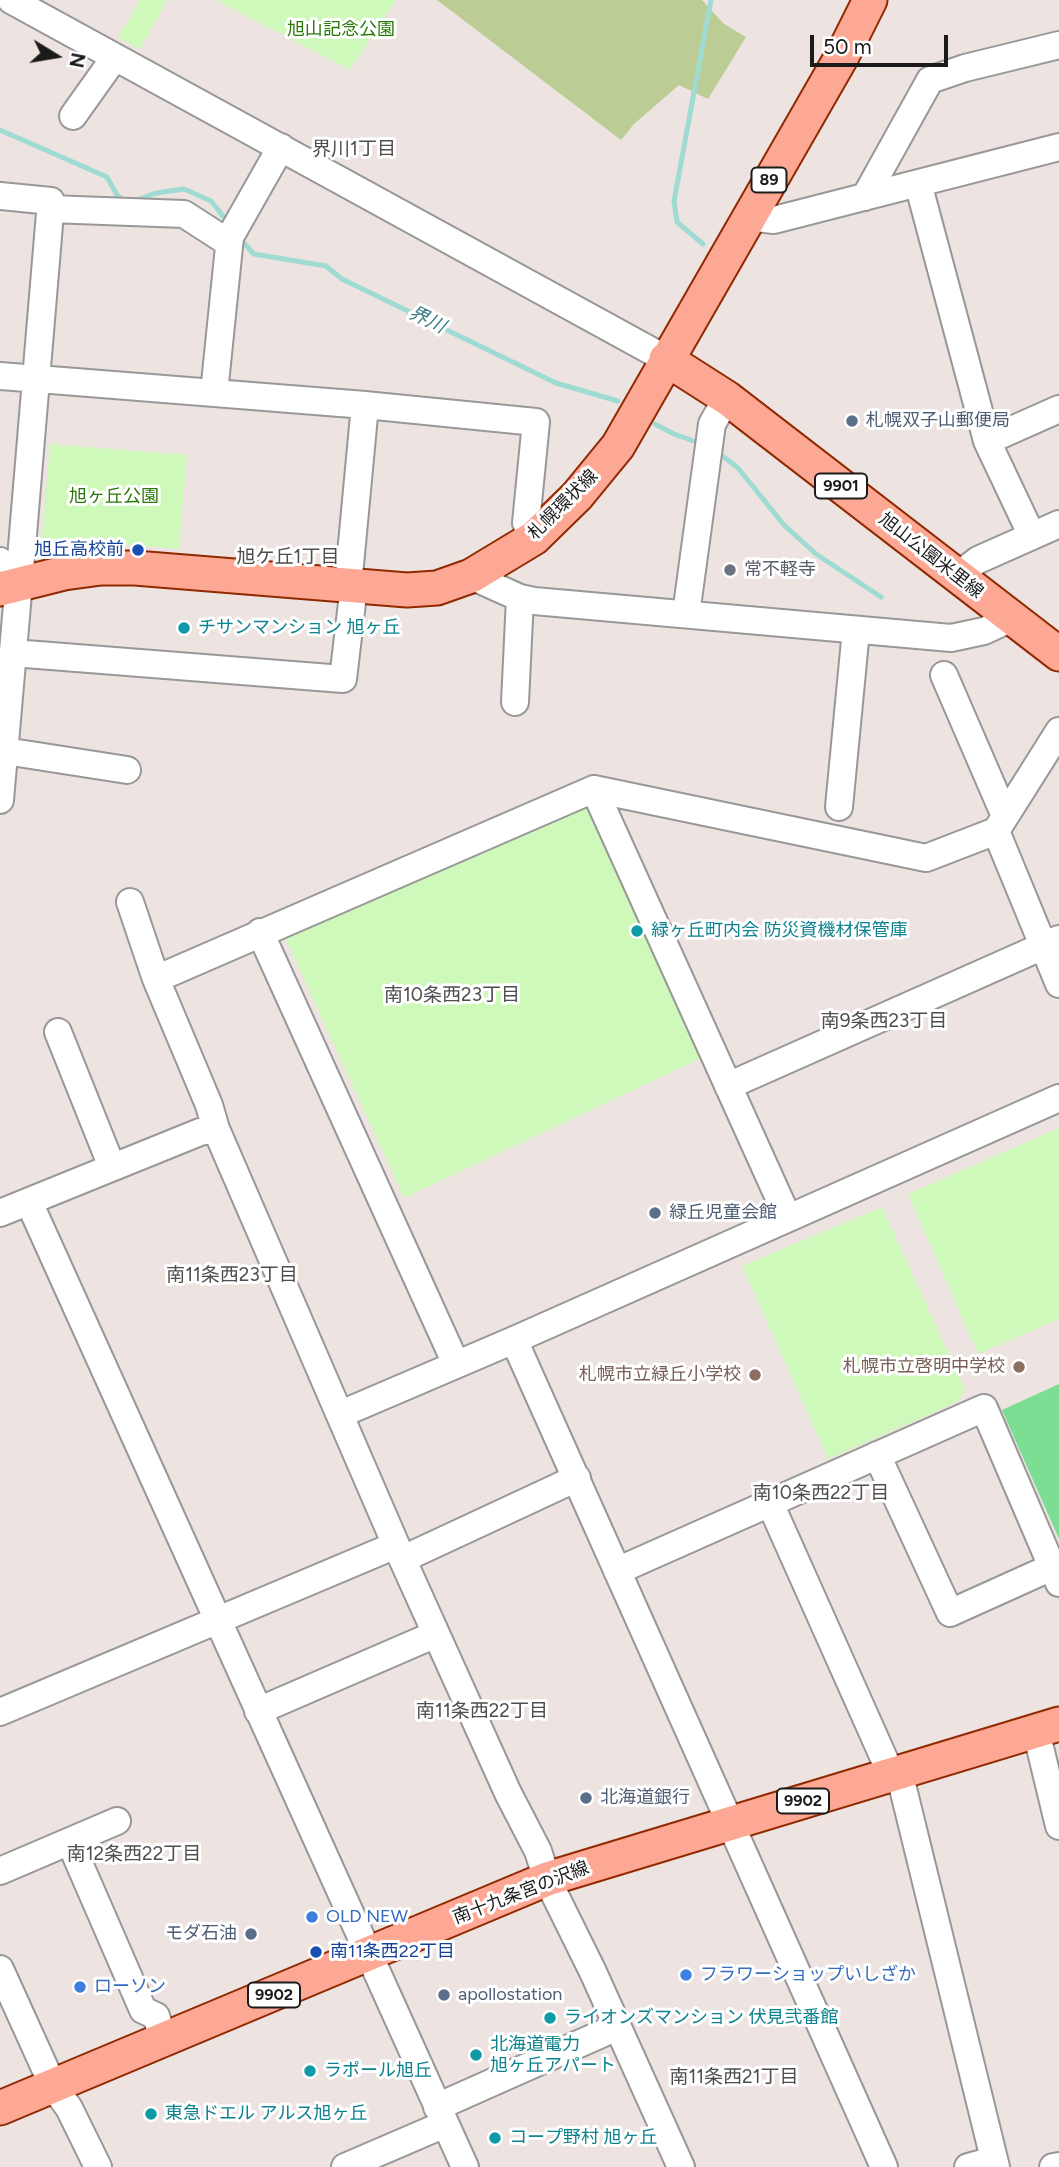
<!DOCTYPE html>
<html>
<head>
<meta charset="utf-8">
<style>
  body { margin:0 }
  #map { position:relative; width:1059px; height:2167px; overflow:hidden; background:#ede3e0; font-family:Figtree,sans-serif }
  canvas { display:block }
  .north { position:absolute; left:21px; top:21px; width:70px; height:70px; -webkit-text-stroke:5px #fff; paint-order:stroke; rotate:101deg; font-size:19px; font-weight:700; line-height:28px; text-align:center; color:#1b1b1b }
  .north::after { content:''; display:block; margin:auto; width:24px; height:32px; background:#1b1b1b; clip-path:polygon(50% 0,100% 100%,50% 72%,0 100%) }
  .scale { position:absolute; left:810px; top:35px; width:138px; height:32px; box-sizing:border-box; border:4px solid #1b1b1b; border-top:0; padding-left:9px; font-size:21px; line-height:24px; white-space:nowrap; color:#1b1b1b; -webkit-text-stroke:5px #fff; paint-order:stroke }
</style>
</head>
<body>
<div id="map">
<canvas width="1059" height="2167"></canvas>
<div class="north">N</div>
<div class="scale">50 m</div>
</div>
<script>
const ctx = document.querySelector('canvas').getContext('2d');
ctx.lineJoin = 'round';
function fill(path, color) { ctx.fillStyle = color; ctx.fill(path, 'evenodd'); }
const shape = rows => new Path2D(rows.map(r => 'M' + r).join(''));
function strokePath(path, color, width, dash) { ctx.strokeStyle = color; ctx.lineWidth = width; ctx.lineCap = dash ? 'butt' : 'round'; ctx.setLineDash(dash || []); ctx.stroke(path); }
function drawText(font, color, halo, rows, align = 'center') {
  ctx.font = font + ' Figtree,"Noto Sans JP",sans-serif'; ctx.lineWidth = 6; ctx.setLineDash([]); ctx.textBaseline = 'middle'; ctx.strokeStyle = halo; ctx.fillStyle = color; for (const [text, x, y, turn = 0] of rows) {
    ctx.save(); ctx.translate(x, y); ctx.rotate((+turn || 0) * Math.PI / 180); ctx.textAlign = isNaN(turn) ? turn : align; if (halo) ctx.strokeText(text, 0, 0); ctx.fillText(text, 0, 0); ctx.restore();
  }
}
const forest = shape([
  [437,0,702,0,724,24,746,37,708,99,679,85,634,124,621,140]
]);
const park = shape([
  [140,0,167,0,140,49,118,38],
  [216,0,396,0,350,70],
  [50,444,187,455,179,549,42,538],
  [596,800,714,1052,404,1198,282,931],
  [1059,1128,1059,1319,978,1354,908,1194],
  [882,1207,965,1390,959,1401,828,1459,742,1266]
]);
const pitch = shape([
  [1059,1384,1059,1539,1002,1410]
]);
const stream = shape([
  [0,130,107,177,117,195,125,201],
  [134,201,156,193,184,189,211,201,227,221],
  [240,239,254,254,326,266,342,279,556,383,618,401],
  [703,244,677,222,674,201,711,0],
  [655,424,674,434,699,443],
  [716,451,738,468,784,525,816,554,881,597]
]);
const minor = shape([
  [11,0,666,359],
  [73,116,115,57],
  [918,183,987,441,1032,536],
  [0,196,51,201,19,582],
  [865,197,930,80,965,68,1059,45],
  [50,209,184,214,229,243],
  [748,217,774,220,1059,147],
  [0,376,365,405,536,422,526,523,534,538],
  [214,393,230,237,281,147],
  [987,441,1059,409],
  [0,561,19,582,0,800],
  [471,576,520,598,534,601,951,638,984,631,1012,618],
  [957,576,978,560,1059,524],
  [348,586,365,405],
  [686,614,712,424,727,398],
  [13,653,343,679,354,586],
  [944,675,1005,816],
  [515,702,520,598],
  [5,751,127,770],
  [839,807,856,630],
  [996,831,1059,984],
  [130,902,156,979,594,789],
  [260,932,456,1364],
  [156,979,209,1105,216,1129,396,1545,508,1793,538,1851,547,1879,593,1972,681,2167],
  [58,1032,112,1167],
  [728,1086,1059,939],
  [29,1202,465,2167],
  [0,1213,200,1132,216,1129],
  [788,1218,594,789,926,858,996,831,1059,731],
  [514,1340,884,2167],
  [341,1414,514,1340,1059,1098],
  [877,1455,950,1613,1052,1567],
  [770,1503,891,1774],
  [403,1559,577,1478],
  [617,1571,984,1408,1059,1583],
  [258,1711,436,1634],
  [0,1712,396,1545],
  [1036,1731,1059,1826],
  [899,1772,996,2167],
  [76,1856,143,2010,156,2016,164,2041],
  [0,1871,117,1821],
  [0,1969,53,2086,69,2108,98,2167],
  [437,2107,617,2027],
  [345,2167,445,2124],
  [968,2167,994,2160],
  [1053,2167,1059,2166]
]);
const major = shape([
  [666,359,727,398,1059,654],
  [0,589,64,573,101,568,135,568,407,590,437,588,471,576,534,538,577,496,618,446,842,56,870,0],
  [0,2108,547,1879,1059,1724]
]);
const markers = [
  [852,421,7,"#5c6f8a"],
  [138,550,7,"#1a4fb4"],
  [730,570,7,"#6b7280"],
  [184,628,7,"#0f9aa8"],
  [637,931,7,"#0f9aa8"],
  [655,1213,7,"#5c6f8a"],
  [1019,1367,7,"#8d6e63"],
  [755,1375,7,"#8d6e63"],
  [586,1798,7,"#5c6f8a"],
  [312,1917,7,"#3f7fe0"],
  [251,1934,7,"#5c6f8a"],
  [316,1952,7,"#1a4fb4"],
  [686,1975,7,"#3f7fe0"],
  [80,1987,7,"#3f7fe0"],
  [444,1995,7,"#5c6f8a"],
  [550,2018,7,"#0f9aa8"],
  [476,2055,7,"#0f9aa8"],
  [310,2071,7,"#0f9aa8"],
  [151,2114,7,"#0f9aa8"],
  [495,2138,7,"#0f9aa8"]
];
const shields = [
  [769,180,35],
  [841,486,52],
  [803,1801,52],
  [274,1995,52]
];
const shieldNames = [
  ["89",769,180],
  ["9901",841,486],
  ["9902",803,1801],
  ["9902",274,1995]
];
const parkNames = [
  ["旭山記念公園",341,30],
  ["旭ヶ丘公園",114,497]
];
const serviceNames = [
  ["札幌双子山郵便局",866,421],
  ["緑丘児童会館",669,1213],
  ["北海道銀行",600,1798],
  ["モダ石油",237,1934,"right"],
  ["apollostation",458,1995]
];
const streetNames = [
  ["札幌環状線",563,505,-45],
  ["旭山公園米里線",931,556,38],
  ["南十九条宮の沢線",521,1893,-21]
];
const transitNames = [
  ["旭丘高校前",124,550],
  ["南11条西22丁目",330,1952,"left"]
];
const worshipNames = [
  ["常不軽寺",744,570]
];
const cultureNames = [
  ["チサンマンション 旭ヶ丘",198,628],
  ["緑ヶ丘町内会 防災資機材保管庫",651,931],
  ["ライオンズマンション 伏見弐番館",564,2018],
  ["北海道電力",490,2045],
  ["旭ヶ丘アパート",490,2066],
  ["ラポール旭丘",324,2071],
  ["東急ドエル アルス旭ヶ丘",165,2114],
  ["コープ野村 旭ヶ丘",509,2138]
];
const educationNames = [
  ["札幌市立啓明中学校",1005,1367],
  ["札幌市立緑丘小学校",741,1375]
];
const shopNames = [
  ["OLD NEW",326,1917],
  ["フラワーショップいしざか",700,1975],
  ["ローソン",94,1987]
];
const neighbourhoodNames = [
  ["界川1丁目",354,149],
  ["旭ケ丘1丁目",288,557],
  ["南10条西23丁目",452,995],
  ["南9条西23丁目",884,1021],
  ["南11条西23丁目",232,1275],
  ["南10条西22丁目",821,1493],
  ["南11条西22丁目",482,1711],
  ["南12条西22丁目",134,1854],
  ["南11条西21丁目",734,2077]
];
const waterNames = [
  ["界川",427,320,26]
];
fill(forest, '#bbcd94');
fill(park, '#cef9ba');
fill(pitch, '#7cde92');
strokePath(stream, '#9fdbd2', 5);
strokePath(minor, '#989898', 30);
strokePath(major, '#912900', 37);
strokePath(minor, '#fff', 26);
strokePath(major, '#fca895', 33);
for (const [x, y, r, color] of markers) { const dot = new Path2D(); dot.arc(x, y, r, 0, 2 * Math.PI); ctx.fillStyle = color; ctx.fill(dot); strokePath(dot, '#fff', 2.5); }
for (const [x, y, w] of shields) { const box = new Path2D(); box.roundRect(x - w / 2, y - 12.5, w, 25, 5); ctx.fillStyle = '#fff'; ctx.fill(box); strokePath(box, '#1b1b1b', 2); }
drawText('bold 16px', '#1b1b1b', null, shieldNames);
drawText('18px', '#2b780a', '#fff', parkNames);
drawText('18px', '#4e5e75', '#fff', serviceNames, 'left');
drawText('18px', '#1b1b1b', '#fff', streetNames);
drawText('18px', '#164399', '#fff', transitNames, 'right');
drawText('18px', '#5b616d', '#fff', worshipNames, 'left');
drawText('18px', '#0d838f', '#fff', cultureNames, 'left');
drawText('18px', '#785e54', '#fff', educationNames, 'right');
drawText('18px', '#366cbe', '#fff', shopNames, 'left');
drawText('19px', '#4e4e4e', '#fff', neighbourhoodNames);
drawText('italic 19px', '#3a7c84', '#fff', waterNames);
</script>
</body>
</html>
